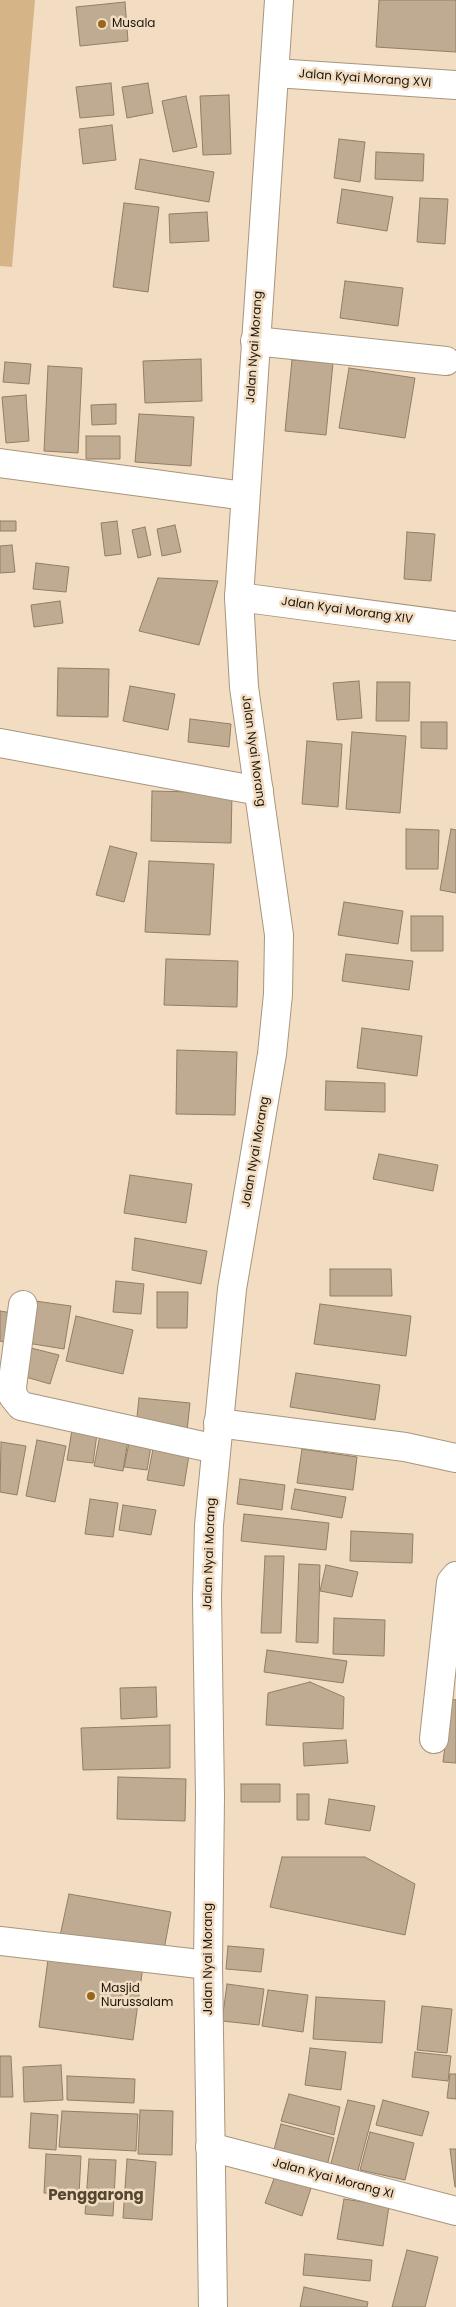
<!DOCTYPE html>
<html>
<head>
<meta charset="utf-8">
<style>
  body { margin:0 }
  canvas { display:block; background:#f2ddc3 }
</style>
</head>
<body>
<canvas width="456" height="2307"></canvas>
<script>
const ctx = document.querySelector('canvas').getContext('2d');
ctx.lineJoin = 'round';
function fill(path, color) { ctx.fillStyle = color; ctx.fill(path, 'evenodd'); }
const shape = rows => new Path2D(rows.map(r => 'M' + r).join(''));
function strokePath(path, color, width, dash) { ctx.strokeStyle = color; ctx.lineWidth = width; ctx.lineCap = dash ? 'butt' : 'round'; ctx.setLineDash(dash || []); ctx.stroke(path); }
function drawText(font, color, halo, rows, align = 'center') {
  ctx.font = font + ' Poppins,sans-serif'; ctx.lineWidth = 5; ctx.setLineDash([]); ctx.textBaseline = 'middle'; ctx.strokeStyle = halo; ctx.fillStyle = color; for (const [text, x, y, turn = 0] of rows) {
    ctx.save(); ctx.translate(x, y); ctx.rotate((+turn || 0) * Math.PI / 180); ctx.textAlign = isNaN(turn) ? turn : align; if (halo) ctx.strokeText(text, 0, 0); ctx.fillText(text, 0, 0); ctx.restore();
  }
}
const green = shape([
  [0,0,35,0,12,267,0,266]
]);
const building = shape([
  [379,0,456,0,456,52,376,47,379,0],
  [125,2,128,41,80,46,76,7,125,2],
  [111,83,114,115,80,118,76,87,111,83],
  [148,83,153,113,127,118,122,87,148,83],
  [229,95,231,154,203,155,200,96,229,95],
  [186,96,197,147,173,152,162,101,186,96],
  [112,125,116,160,83,164,79,129,112,125],
  [339,139,365,142,360,182,334,178,339,139],
  [376,152,424,154,423,181,375,179,376,152],
  [140,159,214,172,209,202,135,189,140,159],
  [342,189,393,197,387,231,337,223,342,189],
  [420,198,448,199,445,244,417,242,420,198],
  [124,203,159,207,148,292,113,287,124,203],
  [207,212,209,241,170,243,169,214,207,212],
  [345,281,403,288,398,326,340,318,345,281],
  [201,359,202,401,145,403,143,361,201,359],
  [292,360,333,363,326,435,285,431,292,360],
  [5,362,31,364,29,384,3,382,5,362],
  [48,366,82,368,78,453,44,451,48,366],
  [349,368,415,378,405,438,339,428,349,368],
  [26,395,29,441,6,443,2,397,26,395],
  [116,404,116,424,92,425,91,405,116,404],
  [139,414,194,417,191,466,135,462,139,414],
  [86,436,120,436,120,459,86,459,86,436],
  [0,521,16,521,16,531,0,531,0,521],
  [117,521,121,554,105,556,101,523,117,521],
  [175,525,181,552,162,556,157,529,175,525],
  [145,527,151,555,138,558,132,530,145,527],
  [407,532,435,534,431,581,404,579,407,532],
  [12,545,15,572,0,573,0,546,12,545],
  [36,563,69,567,66,592,33,589,36,563],
  [158,578,218,581,199,645,139,631,158,578],
  [60,601,63,623,34,627,31,605,60,601],
  [58,668,109,669,108,717,57,716,58,668],
  [359,681,362,718,337,720,333,683,359,681],
  [377,682,410,682,409,721,376,721,377,682],
  [130,686,175,694,168,730,123,721,130,686],
  [190,719,231,724,229,747,188,742,190,719],
  [421,722,447,722,447,749,421,748,421,722],
  [352,732,406,736,400,813,346,809,352,732],
  [307,741,342,744,338,807,302,804,307,741],
  [152,791,232,793,231,843,151,841,152,791],
  [406,829,439,830,438,869,406,869,406,829],
  [451,829,456,830,456,893,440,890,451,829],
  [110,846,137,853,124,902,96,895,110,846],
  [149,861,214,864,210,935,145,932,149,861],
  [344,902,403,911,398,944,338,935,344,902],
  [411,916,443,916,443,951,411,951,411,916],
  [346,954,413,961,409,990,342,981,346,954],
  [166,959,238,961,237,1007,164,1005,166,959],
  [362,1028,422,1036,417,1076,357,1068,362,1028],
  [177,1050,237,1052,235,1115,176,1114,177,1050],
  [326,1081,385,1083,385,1112,325,1110,326,1081],
  [379,1154,438,1165,433,1191,373,1179,379,1154],
  [130,1175,192,1184,186,1223,124,1213,130,1175],
  [135,1238,207,1251,201,1284,132,1270,135,1238],
  [330,1269,391,1269,392,1296,330,1296,330,1269],
  [116,1281,144,1284,141,1314,113,1312,116,1281],
  [157,1292,188,1292,187,1328,157,1328,157,1292],
  [35,1301,71,1306,64,1349,27,1343,35,1301],
  [320,1304,411,1316,406,1356,314,1344,320,1304],
  [0,1311,12,1313,8,1343,0,1341,0,1311],
  [76,1316,133,1330,123,1374,66,1361,76,1316],
  [27,1347,59,1355,50,1384,19,1375,27,1347],
  [296,1373,380,1385,375,1420,290,1407,296,1373],
  [139,1398,190,1403,187,1431,136,1426,139,1398],
  [72,1430,97,1434,93,1463,67,1460,72,1430],
  [100,1435,128,1440,123,1471,94,1466,100,1435],
  [37,1440,66,1446,55,1502,26,1496,37,1440],
  [1,1442,26,1446,17,1495,0,1492,1,1442],
  [129,1443,151,1446,147,1470,124,1467,129,1443],
  [153,1449,189,1455,184,1486,147,1480,153,1449],
  [302,1449,357,1457,353,1490,297,1483,302,1449],
  [240,1479,285,1485,282,1510,237,1504,240,1479],
  [295,1489,346,1497,342,1518,291,1509,295,1489],
  [90,1499,118,1503,113,1537,85,1534,90,1499],
  [123,1505,156,1510,151,1535,119,1530,123,1505],
  [244,1514,329,1523,326,1550,241,1541,244,1514],
  [351,1531,413,1534,412,1563,350,1561,351,1531],
  [265,1556,284,1556,281,1633,261,1633,265,1556],
  [299,1564,320,1565,318,1643,296,1642,299,1564],
  [326,1565,358,1572,352,1597,320,1591,326,1565],
  [334,1618,385,1620,384,1656,333,1654,334,1618],
  [267,1650,347,1661,343,1683,264,1672,267,1650],
  [310,1682,344,1697,343,1729,266,1725,268,1693,310,1682],
  [156,1687,157,1717,121,1719,120,1688,156,1687],
  [451,1699,456,1700,456,1763,443,1762,451,1699],
  [170,1725,170,1768,83,1770,81,1728,170,1725],
  [346,1740,348,1763,304,1766,303,1743,346,1740],
  [118,1777,186,1779,185,1821,117,1819,118,1777],
  [241,1784,280,1784,280,1802,241,1802,241,1784],
  [297,1794,309,1794,309,1820,297,1820,297,1794],
  [329,1799,375,1806,370,1831,325,1824,329,1799],
  [282,1857,365,1857,415,1884,405,1935,270,1907,282,1857],
  [69,1894,171,1912,163,1955,60,1936,69,1894],
  [228,1946,264,1949,261,1972,226,1969,228,1946],
  [49,1952,143,1966,133,2040,39,2027,49,1952],
  [227,1984,264,1989,259,2025,222,2021,227,1984],
  [268,1990,308,1995,303,2032,262,2026,268,1990],
  [316,1997,385,2001,382,2043,313,2039,316,1997],
  [422,2006,452,2009,447,2053,417,2050,422,2006],
  [310,2048,346,2052,341,2090,305,2085,310,2048],
  [415,2052,451,2056,448,2081,412,2077,415,2052],
  [0,2056,11,2056,13,2097,0,2097,0,2056],
  [61,2065,63,2100,24,2102,23,2067,61,2065],
  [450,2074,456,2074,456,2099,447,2098,450,2074],
  [67,2076,135,2079,134,2103,67,2100,67,2076],
  [289,2094,340,2107,334,2135,281,2121,289,2094],
  [348,2100,375,2106,357,2174,330,2167,348,2100],
  [383,2100,429,2112,422,2136,376,2125,383,2100],
  [140,2110,173,2111,172,2155,138,2154,140,2110],
  [62,2111,138,2114,136,2151,59,2147,62,2111],
  [31,2113,58,2115,56,2150,29,2148,31,2113],
  [281,2124,334,2138,326,2170,272,2157,281,2124],
  [370,2132,414,2143,405,2180,360,2170,370,2132],
  [450,2149,456,2149,456,2187,455,2187,450,2149],
  [46,2154,81,2156,79,2195,44,2193,46,2154],
  [89,2159,116,2160,113,2216,85,2214,89,2159],
  [127,2159,156,2162,152,2220,123,2218,127,2159],
  [275,2176,311,2188,302,2216,265,2203,275,2176],
  [344,2199,389,2206,383,2246,337,2239,344,2199],
  [407,2250,438,2257,425,2307,392,2307,407,2250],
  [305,2254,372,2260,370,2281,303,2275,305,2254],
  [304,2287,368,2302,367,2307,300,2307,304,2287]
]);
const street = shape([
  [275,73,456,85],
  [255,341,446,361],
  [0,463,245,496],
  [239,597,456,626],
  [0,743,259,791],
  [23,1305,12,1387,13,1396,21,1406,216,1449],
  [218,1423,405,1447,456,1458],
  [434,1739,451,1582,456,1576],
  [0,1941,208,1965],
  [210,2147,456,2211]
]);
const secondary = shape([
  [213,2307,208,1965,210,1797,207,1597,209,1525,232,1289,272,1054,278,994,279,935,244,687,239,597,279,0]
]);
const markers = [
  [102,24,5,"#98681a"],
  [91,1996,5,"#98681a"]
];
const poiNames = [
  ["Musala",112,24],
  ["Masjid",101,1989],
  ["Nurussalam",101,2003]
];
const streetNames = [
  ["Jalan Kyai Morang XVI",365,79,4],
  ["Jalan Nyai Morang",255,347,-86],
  ["Jalan Kyai Morang XIV",347,611,8],
  ["Jalan Nyai Morang",253,751,82],
  ["Jalan Nyai Morang",256,1152,-80],
  ["Jalan Nyai Morang",210,1554,-88],
  ["Jalan Nyai Morang",209,1959,-90],
  ["Jalan Kyai Morang XI",333,2179,15]
];
const quarterNames = [
  ["Penggarong",96,2196]
];
fill(green, '#d5b488');
fill(building, '#beab91');
strokePath(building, '#917e66', 1);
strokePath(street, '#a8957c', 30);
strokePath(secondary, '#a8957c', 30);
strokePath(street, '#fff', 28);
strokePath(secondary, '#fff', 28);
for (const [x, y, r, color] of markers) { const dot = new Path2D(); dot.arc(x, y, r, 0, 2 * Math.PI); ctx.fillStyle = color; ctx.fill(dot); strokePath(dot, '#f2ddc3', 2); }
drawText('12px', '#1c150c', '#f2ddc3', poiNames, 'left');
drawText('12px', '#1c150c', '#f2ddc3', streetNames);
drawText('bold 15px', '#56452f', '#f2ddc3', quarterNames);
</script>
</body>
</html>
